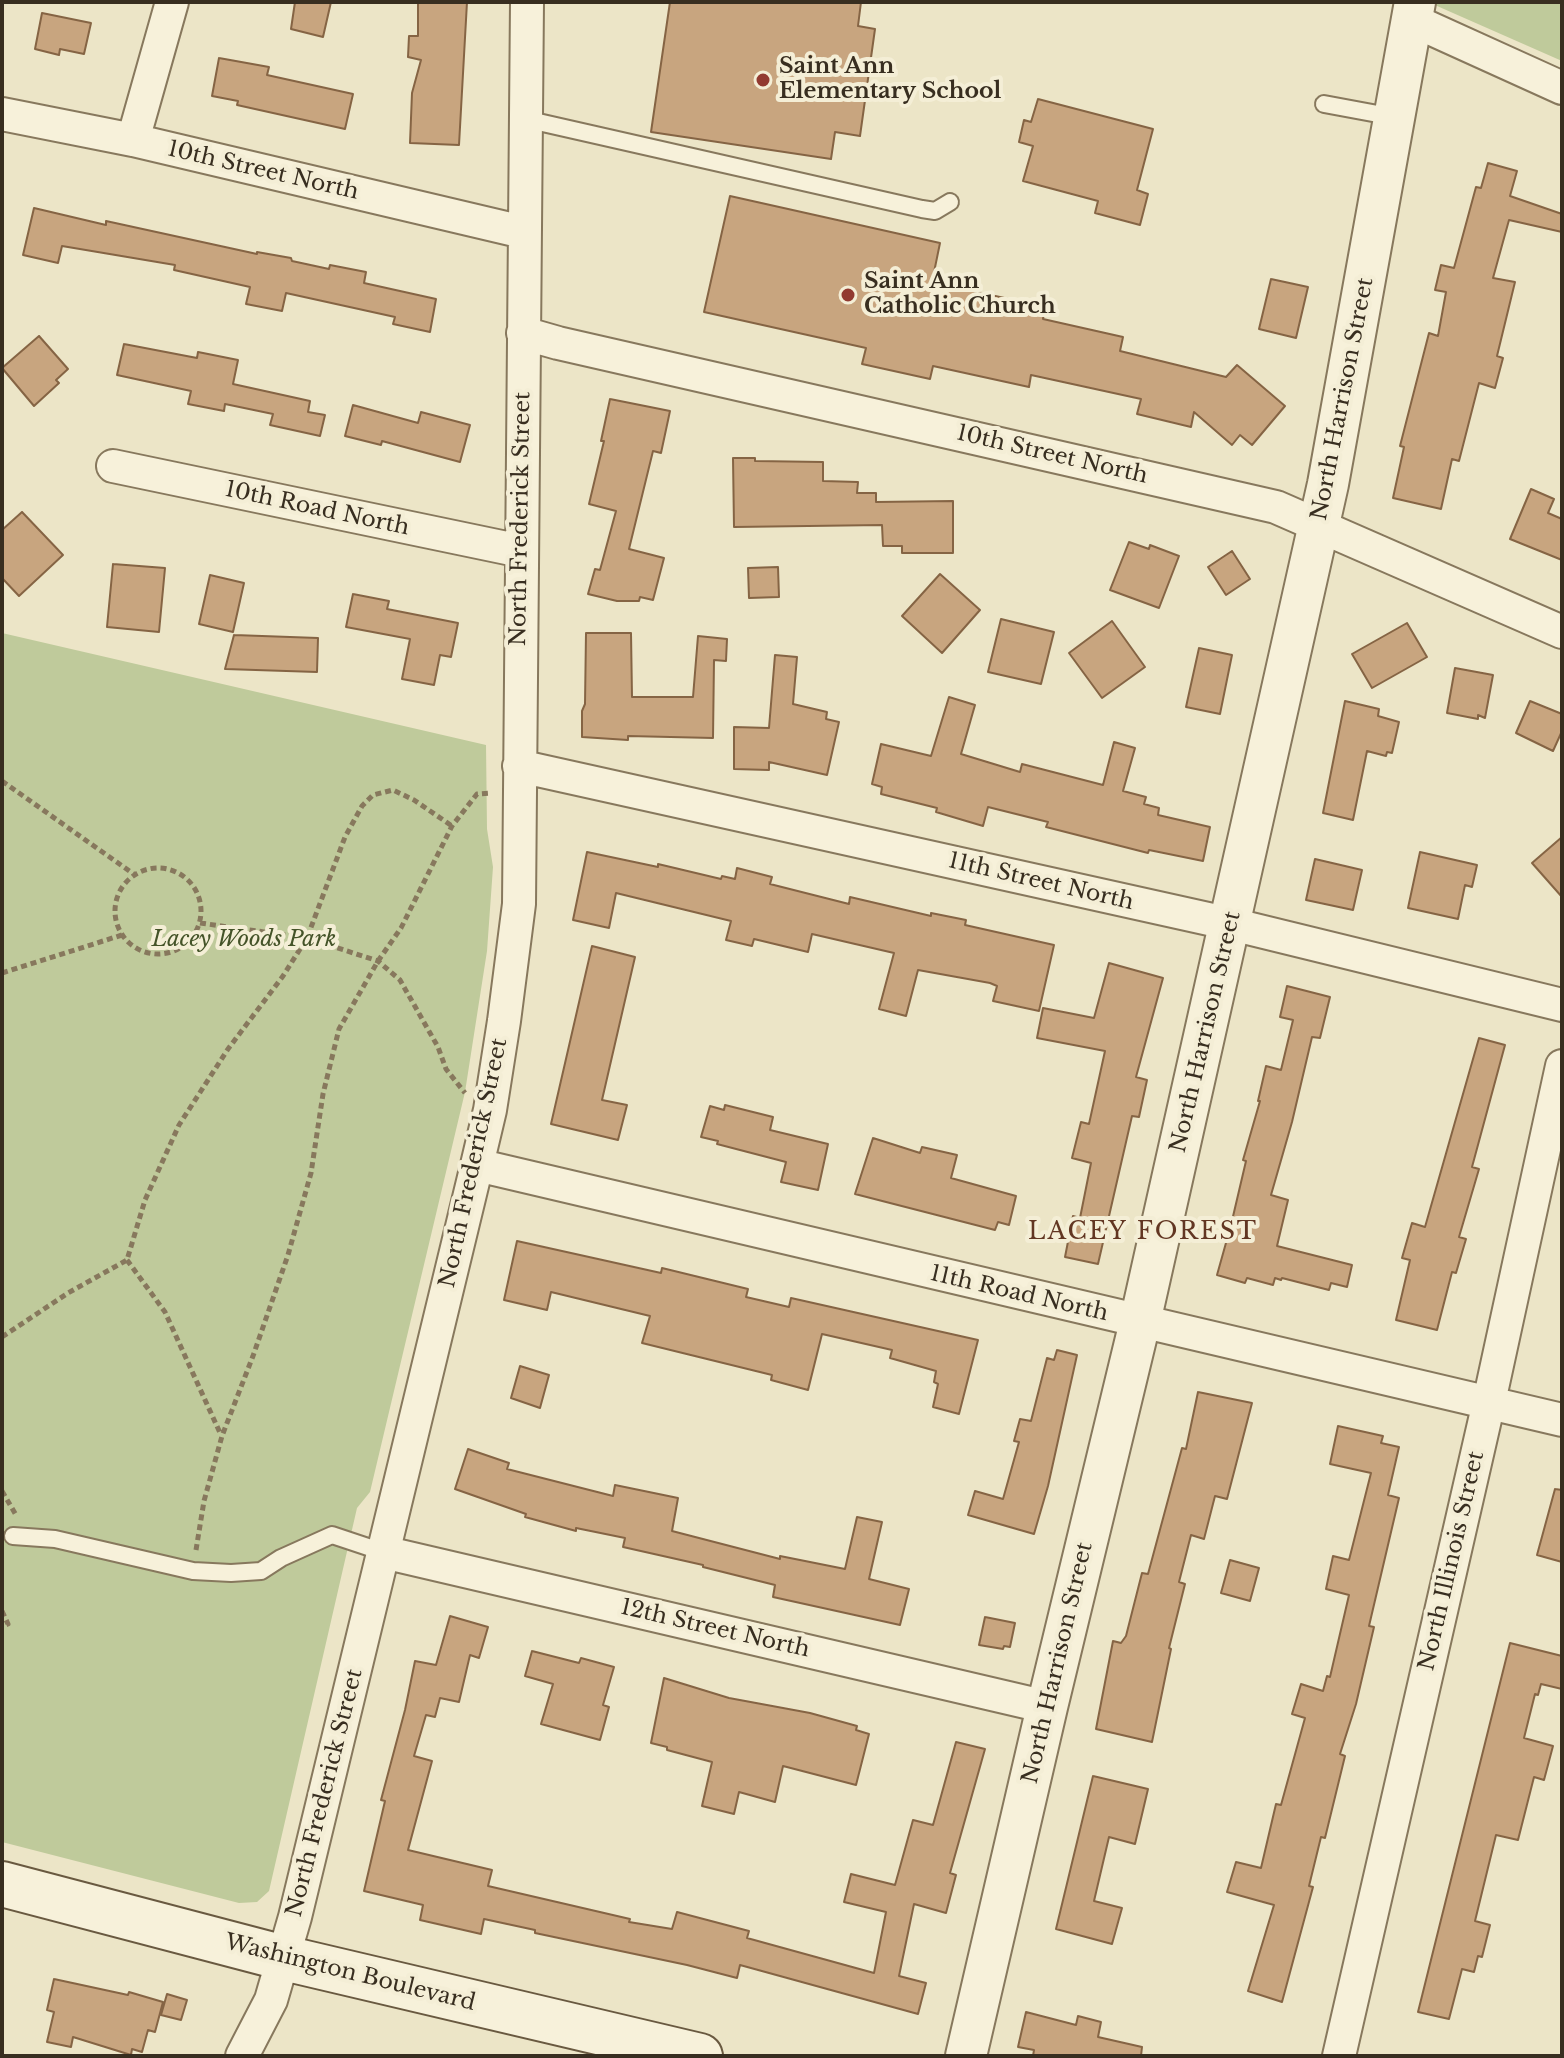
<!DOCTYPE html>
<html>
<head>
<meta charset="utf-8">
<style>
  body { margin:0 }
  #map { position:relative; width:1564px; height:2058px; overflow:hidden; background:#ece5c7; font-family:"Libre Baskerville",serif }
  canvas { display:block }
  .frame { position:absolute; inset:0; border:4px solid #382e20; pointer-events:none }
</style>
</head>
<body>
<div id="map">
<canvas width="1564" height="2058"></canvas>
<div class="frame"></div>
</div>
<script>
const ctx = document.querySelector('canvas').getContext('2d');
ctx.lineJoin = 'round';
function fill(path, color) { ctx.fillStyle = color; ctx.fill(path, 'evenodd'); }
const shape = rows => new Path2D(rows.map(r => 'M' + r).join(''));
function strokePath(path, color, width, dash) { ctx.strokeStyle = color; ctx.lineWidth = width; ctx.lineCap = dash ? 'butt' : 'round'; ctx.setLineDash(dash || []); ctx.stroke(path); }
function drawText(font, color, halo, rows, align = 'center') {
  ctx.font = font + ' "Libre Baskerville",serif'; ctx.lineWidth = 8; ctx.setLineDash([]); ctx.textBaseline = 'middle'; ctx.strokeStyle = halo; ctx.fillStyle = color; for (const [text, x, y, turn = 0] of rows) {
    ctx.save(); ctx.translate(x, y); ctx.rotate((+turn || 0) * Math.PI / 180); ctx.textAlign = isNaN(turn) ? turn : align; if (halo) ctx.strokeText(text, 0, 0); ctx.fillText(text, 0, 0); ctx.restore();
  }
}
const green = shape([
  [1428,2,1562,2,1562,61],
  [2,633,486,745,487,829,493,867,487,951,465,1092,370,1492,357,1508,269,1891,257,1902,239,1903,2,1842]
]);
const building = shape([
  [295,2,331,2,323,37,291,29,295,2],
  [418,2,467,2,459,145,410,143,412,93,421,60,408,57,409,36,418,36,418,2],
  [670,2,861,2,858,26,875,29,860,136,835,132,831,159,651,132,670,2],
  [42,13,91,23,84,54,60,49,59,55,35,49,42,13],
  [219,58,269,67,267,75,353,94,345,129,237,105,238,101,212,96,219,58],
  [1038,99,1153,129,1137,190,1148,194,1140,225,1095,213,1098,201,1023,181,1033,146,1019,142,1024,120,1031,122,1038,99],
  [1488,163,1517,171,1510,196,1562,214,1562,232,1509,220,1493,278,1515,282,1497,356,1503,358,1495,388,1479,383,1459,461,1452,459,1441,509,1393,498,1404,447,1400,446,1429,333,1438,336,1446,292,1435,290,1441,265,1454,268,1476,187,1481,188,1488,163],
  [730,196,940,243,932,282,1045,307,1043,319,1123,337,1120,351,1226,377,1237,365,1285,406,1252,445,1240,435,1232,445,1194,412,1191,427,1137,414,1141,399,1031,375,1029,387,933,366,930,379,862,364,866,348,704,312,730,196],
  [34,208,106,225,106,221,257,254,257,252,291,258,292,261,329,269,330,265,366,272,364,283,436,299,430,332,393,324,395,317,286,293,282,311,246,304,250,287,174,270,175,265,62,246,58,263,23,255,34,208],
  [1271,279,1308,287,1296,338,1259,329,1271,279],
  [39,336,68,369,56,380,59,383,34,406,2,368,39,336],
  [124,344,197,358,198,352,238,360,233,384,310,401,308,412,325,415,320,436,270,425,273,414,225,404,224,411,188,404,191,391,117,375,124,344],
  [610,399,670,411,661,453,653,451,629,549,664,558,653,600,640,597,639,601,617,601,588,594,595,569,600,570,616,511,589,504,604,441,601,441,610,399],
  [353,405,418,423,421,412,470,425,460,462,382,441,381,445,345,436,353,405],
  [733,458,755,458,755,461,823,462,823,481,858,482,857,493,876,493,876,502,953,501,953,553,902,553,902,546,883,546,882,525,734,527,733,458],
  [1531,489,1554,499,1548,513,1562,519,1562,560,1510,539,1531,489],
  [22,512,63,555,19,596,2,578,2,530,22,512],
  [1129,542,1149,549,1150,545,1179,556,1159,608,1110,590,1129,542],
  [1232,551,1250,579,1226,595,1208,567,1232,551],
  [113,564,165,568,159,632,107,627,113,564],
  [778,567,779,597,749,598,748,568,778,567],
  [940,574,980,610,942,653,902,616,940,574],
  [210,575,244,583,233,632,199,624,210,575],
  [353,594,389,601,387,609,458,623,451,657,440,655,434,685,402,679,410,639,346,627,353,594],
  [1001,619,1054,632,1041,684,988,672,1001,619],
  [1112,621,1145,667,1102,698,1069,653,1112,621],
  [1407,623,1427,657,1372,688,1352,654,1407,623],
  [586,633,631,633,632,697,693,697,698,636,727,639,726,661,714,660,713,738,628,736,628,740,582,737,582,711,585,704,586,633],
  [234,635,318,638,317,672,225,669,234,635],
  [1199,648,1232,655,1220,714,1186,707,1199,648],
  [775,655,797,657,793,704,827,712,826,719,839,722,827,775,769,762,769,770,734,769,734,727,769,728,775,655],
  [1455,668,1493,675,1485,718,1478,715,1478,719,1447,713,1455,668],
  [949,697,975,705,961,754,1020,772,1022,764,1103,785,1114,742,1135,748,1123,791,1146,797,1144,804,1159,808,1158,815,1210,827,1203,861,1149,850,1148,853,1046,827,1048,822,988,807,983,826,936,812,937,808,881,794,882,787,872,784,881,744,931,756,949,697],
  [1345,701,1379,709,1378,716,1399,722,1392,753,1387,752,1386,756,1367,751,1353,820,1323,813,1345,701],
  [1530,701,1562,714,1562,731,1553,751,1516,733,1530,701],
  [1562,837,1562,897,1532,863,1562,837],
  [587,852,658,867,658,864,721,879,722,876,735,879,737,868,772,877,770,884,849,904,850,897,931,916,931,913,966,920,965,925,1054,945,1039,1011,993,1001,997,986,990,983,918,970,906,1016,879,1009,894,953,812,934,808,952,754,939,752,946,726,940,731,921,616,893,609,928,573,920,587,852],
  [1420,852,1477,865,1472,887,1465,885,1458,919,1408,908,1420,852],
  [1315,859,1362,870,1353,910,1306,900,1315,859],
  [592,946,635,957,602,1100,627,1105,618,1140,551,1124,592,946],
  [1109,963,1163,978,1136,1077,1147,1080,1139,1117,1132,1116,1098,1264,1065,1257,1073,1216,1080,1218,1091,1163,1072,1158,1081,1122,1089,1124,1105,1051,1037,1038,1043,1008,1094,1018,1109,963],
  [1287,986,1330,997,1320,1038,1312,1037,1292,1122,1271,1195,1288,1200,1277,1246,1352,1265,1347,1287,1331,1283,1329,1290,1282,1278,1281,1280,1275,1278,1273,1285,1247,1278,1245,1283,1217,1275,1231,1225,1246,1161,1243,1160,1260,1101,1258,1101,1266,1066,1281,1070,1293,1020,1280,1017,1287,986],
  [1479,1038,1505,1045,1472,1167,1479,1169,1459,1237,1466,1239,1456,1273,1452,1272,1437,1330,1396,1320,1410,1260,1402,1258,1412,1223,1425,1227,1479,1038],
  [725,1105,773,1117,770,1130,828,1144,818,1190,781,1182,786,1162,717,1144,718,1141,701,1137,710,1106,724,1110,725,1105],
  [873,1138,920,1153,922,1147,957,1155,951,1178,1016,1196,1009,1225,998,1222,995,1230,855,1194,873,1138],
  [517,1241,661,1273,662,1268,748,1289,746,1297,789,1307,791,1298,978,1340,959,1414,933,1407,938,1384,934,1382,936,1371,890,1358,892,1350,822,1334,808,1390,771,1380,772,1375,642,1343,650,1316,551,1292,547,1310,504,1300,517,1241],
  [1057,1350,1077,1355,1048,1486,1034,1534,968,1515,975,1491,1003,1499,1019,1442,1014,1441,1020,1419,1031,1421,1047,1358,1054,1360,1057,1350],
  [520,1366,549,1375,540,1408,511,1398,520,1366],
  [1198,1392,1252,1403,1227,1499,1215,1496,1204,1539,1191,1535,1179,1582,1185,1584,1169,1648,1171,1649,1152,1742,1096,1729,1113,1641,1121,1643,1126,1636,1142,1573,1148,1574,1182,1448,1186,1449,1198,1392],
  [1338,1426,1383,1436,1381,1443,1399,1447,1388,1495,1399,1498,1369,1626,1374,1627,1356,1704,1340,1754,1345,1756,1325,1838,1321,1837,1309,1886,1313,1887,1282,2002,1248,1991,1274,1905,1227,1892,1236,1862,1261,1868,1276,1804,1281,1805,1305,1718,1292,1714,1301,1684,1323,1691,1327,1676,1330,1677,1349,1595,1326,1589,1333,1556,1349,1560,1371,1473,1330,1464,1338,1426],
  [468,1449,509,1463,507,1469,613,1496,615,1485,678,1498,672,1531,780,1559,780,1556,845,1569,857,1517,882,1522,869,1579,909,1589,900,1625,773,1597,775,1585,703,1567,703,1565,623,1547,625,1538,576,1528,576,1531,525,1517,526,1514,455,1489,468,1449],
  [1555,1489,1562,1490,1562,1562,1537,1555,1555,1489],
  [1230,1560,1259,1568,1250,1601,1221,1593,1230,1560],
  [450,1616,488,1627,479,1658,470,1655,459,1702,440,1698,435,1717,426,1715,414,1756,432,1761,408,1850,492,1870,488,1886,630,1919,629,1922,672,1929,677,1912,749,1931,747,1938,874,1973,886,1912,844,1902,851,1874,895,1885,913,1820,933,1825,956,1742,985,1749,950,1873,956,1875,946,1913,914,1904,899,1976,926,1983,918,2014,740,1965,737,1978,687,1965,535,1933,535,1930,484,1919,481,1934,420,1920,423,1905,364,1891,385,1801,381,1800,405,1710,415,1661,436,1665,450,1616],
  [985,1617,1015,1623,1010,1647,1004,1646,1003,1649,979,1645,985,1617],
  [1510,1643,1562,1656,1562,1689,1541,1684,1538,1695,1535,1694,1524,1738,1553,1746,1544,1780,1534,1777,1518,1840,1496,1835,1475,1921,1490,1925,1482,1957,1478,1956,1474,1972,1462,1969,1449,2019,1418,2012,1510,1643],
  [532,1651,579,1663,581,1658,614,1667,603,1705,609,1707,600,1740,541,1724,553,1684,525,1676,532,1651],
  [664,1678,729,1698,810,1713,857,1726,856,1730,869,1734,856,1785,783,1766,775,1802,739,1792,734,1814,702,1806,712,1762,667,1750,667,1747,651,1743,664,1678],
  [1093,1776,1148,1789,1135,1844,1109,1837,1094,1901,1122,1908,1112,1944,1056,1929,1093,1776],
  [54,1979,128,1995,129,1992,163,2002,155,2032,148,2030,142,2052,132,2049,131,2055,73,2037,71,2047,47,2042,54,2012,47,2010,54,1979],
  [167,1994,187,2000,181,2020,161,2015,167,1994],
  [1026,2012,1076,2025,1078,2016,1101,2022,1098,2037,1142,2047,1141,2056,1033,2056,1034,2050,1018,2047,1026,2012]
]);
const path = shape([
  [2,781,135,875],
  '115 911a43 43 0 1 1 86 0a43 43 0 1 1-86 0Z',
  [200,923,307,938,378,961,400,980,438,1047,446,1069,465,1093],
  [2,973,122,935],
  [127,1260,165,1312,221,1435],
  [2,1337,68,1293,127,1260,145,1200,179,1125,228,1049,283,976,307,938,345,837,362,806,373,795,393,790,414,800,452,826],
  [2,1491,16,1515],
  [196,1550,204,1501,222,1436,253,1356,288,1255,311,1173,323,1094,339,1029,378,961,401,928,452,826,477,794,491,793],
  [2,1611,8,1624,2,1626]
]);
const service = shape([
  [1324,104,1394,117],
  [525,119,922,209,935,211,950,202],
  [13,1536,55,1539,193,1571,231,1573,261,1571,281,1558,332,1535,383,1552]
]);
const minor = shape([
  [1412,20,1562,88],
  [2,114,133,140,523,232],
  [133,140,172,2],
  [523,333,558,343,1276,507,1562,632],
  [113,466,521,551],
  [519,766,1231,924,1562,1005],
  [477,1165,1562,1420],
  [383,1552,1047,1707],
  [242,2056,271,2000,295,1917,477,1165,490,1110,504,1021,519,904,527,2],
  [1339,2056,1489,1402,1562,1066]
]);
const tertiary = shape([
  [966,2056,1047,1707,1140,1322,1328,484,1415,2]
]);
const secondary = shape([
  [2,1884,284,1958,700,2056]
]);
const markers = [
  [763,80,8,"#923a30"],
  [848,295,8,"#923a30"]
];
const poiNames = [
  ["Saint Ann",779,67],
  ["Elementary School",779,92],
  ["Saint Ann",864,282],
  ["Catholic Church",864,307]
];
const streetNames = [
  ["10th Street North",263,171,13],
  ["North Harrison Street",1343,399,-79],
  ["10th Street North",1052,455,13],
  ["10th Road North",317,509,12],
  ["North Frederick Street",521,519,-89],
  ["11th Street North",1041,882,13],
  ["North Harrison Street",1206,1032,-77],
  ["North Frederick Street",474,1163,-78],
  ["11th Road North",1019,1294,13],
  ["North Illinois Street",1452,1561,-77],
  ["12th Street North",715,1629,13],
  ["North Harrison Street",1058,1663,-77],
  ["North Frederick Street",325,1793,-76],
  ["Washington Boulevard",350,1973,14]
];
const parkNames = [
  ["Lacey Woods Park",244,940]
];
const neighbourhoodNames = [
  ["LACEY FOREST",1143,1232]
];
fill(green, '#bfca9b');
fill(building, '#c8a57f');
strokePath(building, '#856444', 2);
strokePath(service, '#87785d', 20);
strokePath(minor, '#87785d', 36);
strokePath(tertiary, '#87785d', 44);
strokePath(secondary, '#695940', 48);
strokePath(path, '#87785d', 5, [6, 4]);
strokePath(service, '#f7f1da', 16);
strokePath(minor, '#f7f1da', 32);
strokePath(tertiary, '#f7f1da', 40);
strokePath(secondary, '#f7f1da', 44);
for (const [x, y, r, color] of markers) { const dot = new Path2D(); dot.arc(x, y, r, 0, 2 * Math.PI); ctx.fillStyle = color; ctx.fill(dot); strokePath(dot, '#f4eed6', 3); }
drawText('bold 22px', '#382e20', '#f4eed6', poiNames, 'left');
drawText('22px', '#382e20', '#f4eed6', streetNames);
drawText('italic 22px', '#445328', '#f4eed6', parkNames);
ctx.letterSpacing = '2px';
drawText('24px', '#623622', '#f4eed6', neighbourhoodNames);
ctx.letterSpacing = '0px';
</script>
</body>
</html>
